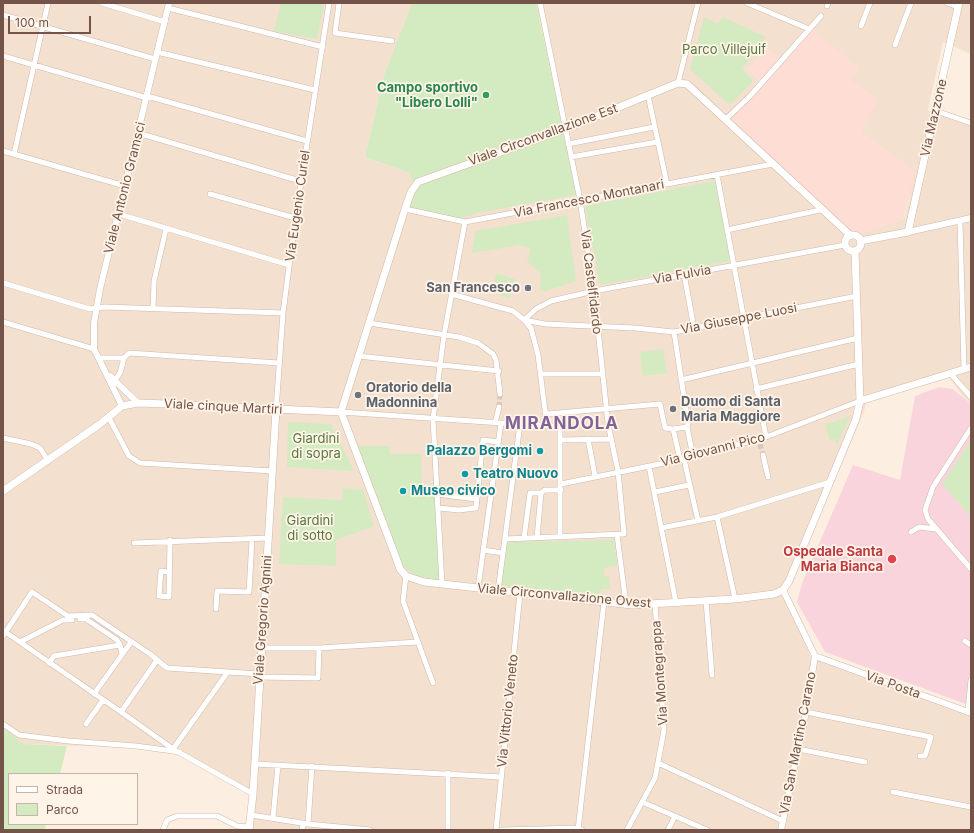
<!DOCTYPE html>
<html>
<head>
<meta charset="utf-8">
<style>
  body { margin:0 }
  #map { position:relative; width:974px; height:833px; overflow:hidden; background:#fcefe1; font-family:Inter,sans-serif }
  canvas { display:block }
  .frame { position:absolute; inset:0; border:4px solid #745448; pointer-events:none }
  .legend { position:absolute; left:8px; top:773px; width:130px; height:52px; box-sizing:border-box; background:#fff4e7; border:1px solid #c7b4a7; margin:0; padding:5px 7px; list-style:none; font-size:12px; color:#745448 }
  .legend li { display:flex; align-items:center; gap:8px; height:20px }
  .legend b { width:20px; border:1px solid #c7b4a7 }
  .scale { position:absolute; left:8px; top:16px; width:83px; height:18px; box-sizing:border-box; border:2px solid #745448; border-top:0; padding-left:5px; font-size:12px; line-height:14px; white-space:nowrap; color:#745448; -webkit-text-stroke:3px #fff4e7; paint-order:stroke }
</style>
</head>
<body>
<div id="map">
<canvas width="974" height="833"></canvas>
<div class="frame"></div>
<ul class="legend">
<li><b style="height:5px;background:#fff"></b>Strada</li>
<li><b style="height:11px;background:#d4eac0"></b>Parco</li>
</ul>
<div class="scale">100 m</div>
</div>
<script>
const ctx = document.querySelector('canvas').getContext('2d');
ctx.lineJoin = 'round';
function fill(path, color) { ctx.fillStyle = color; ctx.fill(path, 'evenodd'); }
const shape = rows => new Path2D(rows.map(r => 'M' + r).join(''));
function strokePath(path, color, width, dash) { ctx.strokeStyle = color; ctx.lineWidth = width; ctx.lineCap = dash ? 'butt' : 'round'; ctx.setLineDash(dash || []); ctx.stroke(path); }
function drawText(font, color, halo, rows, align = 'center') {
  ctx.font = font + ' Inter,sans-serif'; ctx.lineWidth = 3.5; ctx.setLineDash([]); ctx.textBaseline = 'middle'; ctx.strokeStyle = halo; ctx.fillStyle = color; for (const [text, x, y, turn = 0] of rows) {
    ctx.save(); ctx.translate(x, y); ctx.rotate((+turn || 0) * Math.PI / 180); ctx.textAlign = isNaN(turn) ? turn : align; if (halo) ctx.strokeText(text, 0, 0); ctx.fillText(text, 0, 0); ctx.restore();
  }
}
const residential = shape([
  [3,3,412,3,384,75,365,157,410,173,413,182,563,128,536,3,971,3,971,54,943,42,928,110,971,126,971,404,962,395,947,375,868,394,864,411,808,543,793,583,784,589,811,658,971,716,971,830,252,830,256,798,176,749,24,744,3,728],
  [766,49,782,59,859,68,850,79,861,131,910,196,904,219,849,237,761,82,749,70]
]);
const commercial = shape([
  [810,27,859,68,850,79,879,100,861,131,916,171,903,220,849,237,727,121,761,82,749,70,766,49,782,59]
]);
const medical = shape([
  [939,387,953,389,971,404,971,440,943,484,971,517,971,706,825,652,797,602,802,583,853,465,900,480,915,396]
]);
const green = shape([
  [281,3,324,3,317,39,274,31],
  [412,3,536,3,563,128,413,182,410,173,365,157,384,75],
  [704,17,718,24,723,17,766,37,742,69,753,81,730,105,690,69],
  [565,129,576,195,482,212,460,218,405,209,418,182],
  [715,181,730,261,600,285,585,206],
  [567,215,576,281,545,291,540,290,541,274,527,261,531,249,520,245,472,253,476,231],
  [497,273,516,280,510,298,491,292],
  [663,349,667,373,643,376,640,352],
  [850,416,837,444,835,439,830,440,825,425],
  [288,422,331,424,354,471,287,467],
  [971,440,971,517,942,484],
  [354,446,389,446,390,454,421,454,422,485,437,484,441,580,417,576,403,566],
  [343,488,363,490,374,526,336,540,336,566,279,564,283,497,342,500],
  [614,540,617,566,604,568,605,577,609,576,610,589,601,589,600,595,501,586,507,542],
  [3,728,24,744,67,746,60,774,9,774,9,824,46,824,45,830,3,830]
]);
const minorTunnel = shape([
  [499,407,500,394],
  [760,444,763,455]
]);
const minor = shape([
  [102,3,165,22],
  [339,3,335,33,392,41],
  [747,3,809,29],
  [947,3,958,7],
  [827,6,828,3],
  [168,8,323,47],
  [3,15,155,59],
  [861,26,870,3],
  [895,45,911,3],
  [157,52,315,90],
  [3,56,147,98],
  [678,83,698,3],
  [648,95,667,184],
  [147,96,307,141],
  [936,111,971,123],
  [725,120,750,96,821,16],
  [138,133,300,181],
  [568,144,654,127],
  [3,151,125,186],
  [14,154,48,3],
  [571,157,657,142],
  [717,175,766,437],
  [210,194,295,218],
  [405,209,465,222,773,164],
  [119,214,289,265],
  [960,222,964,369],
  [727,230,820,210],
  [684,274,694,328],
  [3,283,90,309,105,307,283,313],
  [451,294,513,311,524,320,531,328,538,355,547,426],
  [153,309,154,281,166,229],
  [524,320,545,324,635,328,674,332,857,296],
  [524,320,536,309,551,301,594,291,845,245],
  [3,322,94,349],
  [369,323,459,337,478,343,493,354,496,360,500,394],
  [674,332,688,423,687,427],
  [358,356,499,371],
  [99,358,124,358,129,353,279,363],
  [950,373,971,397],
  [541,374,601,374],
  [115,380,120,373,124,358],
  [681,380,858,338],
  [756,389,859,364],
  [276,410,283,313,295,221,329,3],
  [341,412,560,427,560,537],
  [547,414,660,404,665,428,673,429],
  [109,418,129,456,140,463,272,471],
  [495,423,499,407],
  [971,428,933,487,925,510,928,519,971,569],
  [3,438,31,444,40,448,48,461],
  [588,439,595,476],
  [561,440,611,439],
  [763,455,768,477],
  [680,459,673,429,687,427,693,456],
  [684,459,698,521],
  [649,466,676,603],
  [561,484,684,459,766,437,860,401],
  [655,492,689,485],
  [541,493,545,490,561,490],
  [437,494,476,499],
  [439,508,459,510,476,508,483,440,498,442],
  [717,517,735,599],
  [661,528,717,517,830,482],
  [911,532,919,527,936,529],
  [617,535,626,604],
  [524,538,530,493,541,493,537,538],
  [505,539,624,534,618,471,608,424,594,291,580,200,540,3],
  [134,543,268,538],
  [483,550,503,553],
  [168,572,161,571,159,596,169,597,170,540],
  [406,576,403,601,433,683],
  [442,584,433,419,444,335,465,222],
  [478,588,501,423],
  [498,591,520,424],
  [706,601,712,675],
  [216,609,217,591,249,592,252,539],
  [80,619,86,619,117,640,120,645],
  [4,631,121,712,157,660],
  [3,636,32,592,68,616,92,615,150,654,167,668,259,674],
  [965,641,971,645],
  [20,642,63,620,72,620],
  [262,648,319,648,418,642],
  [49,663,54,656,120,645,122,654],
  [259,677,318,678,319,648],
  [94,694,131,642],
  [121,712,173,749,253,794],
  [806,712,931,737,925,756,920,756],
  [968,712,971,680],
  [3,724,19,735,68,741,136,746,180,752],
  [86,724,103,700],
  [173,749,227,673],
  [798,749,865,762],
  [658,763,783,821],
  [255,764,501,777],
  [448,773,448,830],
  [893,792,971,807],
  [642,802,707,830],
  [251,815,308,824,370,830],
  [273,818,278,765],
  [308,824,312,766],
  [163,830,167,820,177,816,217,816,237,826,249,827],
  [302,830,303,823],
  [496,830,520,593],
  [501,830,578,828,582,830],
  [578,830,604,602],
  [627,830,655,778,664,730,655,604],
  [668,830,675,816]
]);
const tertiary = shape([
  [908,232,971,218],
  [110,376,138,403],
  [122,406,94,349,94,323,100,289,169,3],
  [783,590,815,656],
  [815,656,971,713],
  [781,830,806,712,815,656]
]);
const secondary = shape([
  '845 243a8 8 0 1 1 16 0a8 8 0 1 1-16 0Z',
  [860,241,908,232,959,3],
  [860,401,971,367],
  [341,412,395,555,400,569,406,576,424,582,632,605,735,599,774,594,783,590,789,581,856,419,860,401,855,251],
  [341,412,405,209,411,192,418,182,565,129,678,83,687,84,850,235],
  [3,491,100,424,122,406,138,403,168,404,341,412],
  [249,830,253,794,276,410]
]);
const markers = [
  [486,95,4,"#2e9e5b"],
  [528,288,4,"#6b7280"],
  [358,395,4,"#6b7280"],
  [673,409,4,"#6b7280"],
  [540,451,4,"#0f9aa8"],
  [465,474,4,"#0f9aa8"],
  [403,491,4,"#0f9aa8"],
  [892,559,5,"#e0444e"]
];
const parkNames = [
  ["Parco Villejuif",724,50],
  ["Giardini",316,439],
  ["di sopra",316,454],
  ["Giardini",310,521],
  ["di sotto",310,536]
];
const leisureNames = [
  ["Campo sportivo",478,88],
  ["\"Libero Lolli\"",478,103]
];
const streetNames = [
  ["Via Mazzone",934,118,-77],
  ["Viale Circonvallazione Est",543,135,-20],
  ["Viale Antonio Gramsci",125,188,-76],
  ["Via Francesco Montanari",589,199,-11],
  ["Via Eugenio Curiel",298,206,-82],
  ["Via Fulvia",682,275,-10],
  ["Via Castelfidardo",591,282,83],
  ["Via Giuseppe Luosi",739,319,-11],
  ["Viale cinque Martiri",223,407,3],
  ["Via Giovanni Pico",713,450,-14],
  ["Viale Circonvallazione Ovest",564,596,5],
  ["Viale Gregorio Agnini",263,620,-86],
  ["Via Montegrappa",660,673,-94],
  ["Via Posta",893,685,20],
  ["Via Vittorio Veneto",508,711,-84],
  ["Via San Martino Carano",798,743,-79]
];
const worshipNames = [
  ["San Francesco",520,288,"right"],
  ["Oratorio della",366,388],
  ["Madonnina",366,403],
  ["Duomo di Santa",681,402],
  ["Maria Maggiore",681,417]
];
const cultureNames = [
  ["Palazzo Bergomi",532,451,"right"],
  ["Teatro Nuovo",473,474],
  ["Museo civico",411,491]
];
const healthNames = [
  ["Ospedale Santa",883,552],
  ["Maria Bianca",883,567]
];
const districtNames = [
  ["MIRANDOLA",562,424]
];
fill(residential, '#f4e0cf');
fill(commercial, '#fdddd4');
fill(medical, '#fad4dc');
fill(green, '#d4eac0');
strokePath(minorTunnel, '#dac8bb', 5, [5, 2.5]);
strokePath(minor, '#cfb8ab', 6);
strokePath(tertiary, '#cfb8ab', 7);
strokePath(secondary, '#d3b7a8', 8);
strokePath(minor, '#fff', 5);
strokePath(tertiary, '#fff', 6);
strokePath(secondary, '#fff', 7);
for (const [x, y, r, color] of markers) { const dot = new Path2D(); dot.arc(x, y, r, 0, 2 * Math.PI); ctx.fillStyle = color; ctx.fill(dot); strokePath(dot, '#fff4e7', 1.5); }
drawText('13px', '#567940', '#fff4e7', parkNames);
drawText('bold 13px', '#27864d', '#fff4e7', leisureNames, 'right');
drawText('13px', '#745448', '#fff4e7', streetNames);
drawText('bold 13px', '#5b616d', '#fff4e7', worshipNames, 'left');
drawText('bold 13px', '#0d838f', '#fff4e7', cultureNames, 'left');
drawText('bold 13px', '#be3a42', '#fff4e7', healthNames, 'right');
ctx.letterSpacing = '1px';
drawText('bold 17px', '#816397', '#fff4e7', districtNames);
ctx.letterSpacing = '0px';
</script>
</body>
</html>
